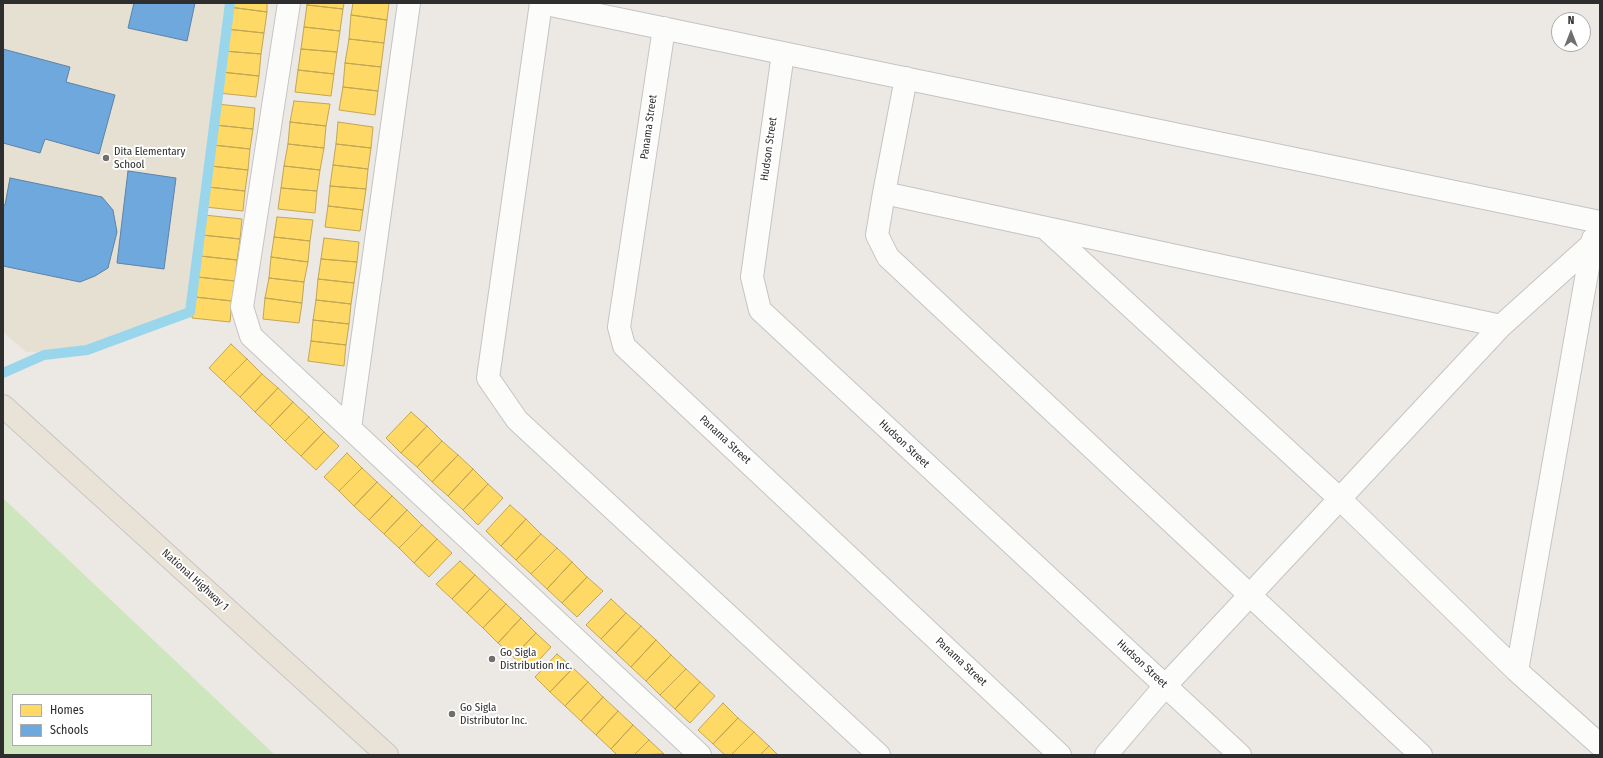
<!DOCTYPE html>
<html>
<head>
<meta charset="utf-8">
<style>
  body { margin:0 }
  #map { position:relative; width:1603px; height:758px; overflow:hidden; background:#ece8e4; font-family:"Fira Sans Condensed",sans-serif }
  canvas { display:block }
  .frame { position:absolute; inset:0; border:4px solid #2e2e2e; pointer-events:none }
  .legend { position:absolute; left:12px; top:694px; width:140px; height:52px; box-sizing:border-box; background:#fff; border:1px solid #ababab; margin:0; padding:5px 7px; list-style:none; font-size:12px; color:#2e2e2e }
  .legend li { display:flex; align-items:center; gap:8px; height:20px }
  .legend b { width:20px; border:1px solid #ababab }
  .north { position:absolute; left:1551px; top:12px; width:40px; height:40px; box-sizing:border-box; background:#fff; border:1px solid #ababab; border-radius:50%; rotate:0deg; font-size:11px; font-weight:700; line-height:16px; text-align:center; color:#2e2e2e }
  .north::after { content:''; display:block; margin:auto; width:14px; height:18px; background:#706f6e; clip-path:polygon(50% 0,100% 100%,50% 72%,0 100%) }
</style>
</head>
<body>
<div id="map">
<canvas width="1603" height="758"></canvas>
<div class="frame"></div>
<ul class="legend">
<li><b style="height:11px;background:#ffd966"></b>Homes</li>
<li><b style="height:11px;background:#6fa8dc"></b>Schools</li>
</ul>
<div class="north">N</div>
</div>
<script>
const ctx = document.querySelector('canvas').getContext('2d');
ctx.lineJoin = 'round';
function fill(path, color) { ctx.fillStyle = color; ctx.fill(path, 'evenodd'); }
const shape = rows => new Path2D(rows.map(r => 'M' + r).join(''));
function strokePath(path, color, width, dash) { ctx.strokeStyle = color; ctx.lineWidth = width; ctx.lineCap = dash ? 'butt' : 'round'; ctx.setLineDash(dash || []); ctx.stroke(path); }
function drawText(font, color, halo, rows, align = 'center') {
  ctx.font = font + ' "Fira Sans Condensed",sans-serif'; ctx.lineWidth = 4; ctx.setLineDash([]); ctx.textBaseline = 'middle'; ctx.strokeStyle = halo; ctx.fillStyle = color; for (const [text, x, y, turn = 0] of rows) {
    ctx.save(); ctx.translate(x, y); ctx.rotate((+turn || 0) * Math.PI / 180); ctx.textAlign = isNaN(turn) ? turn : align; if (halo) ctx.strokeText(text, 0, 0); ctx.fillText(text, 0, 0); ctx.restore();
  }
}
const education = shape([
  [3,3,230,3,190,312,87,350,26,352,3,332]
]);
const green = shape([
  [3,498,275,755,3,755],
  [13,695,151,695,151,745,13,745]
]);
const homes = shape([
  [229,3,267,3,267,12,229,7,229,3],
  [307,3,344,3,343,9,307,5,307,3],
  [353,3,389,3,387,20,351,15,353,3],
  [307,5,343,9,340,31,304,27,307,5],
  [229,7,267,12,264,33,226,29,229,7],
  [351,15,387,20,384,43,349,39,351,15],
  [304,27,340,31,337,52,301,49,304,27],
  [226,29,264,33,261,54,224,51,226,29],
  [349,39,384,43,381,67,345,63,349,39],
  [301,49,337,52,334,74,298,70,301,49],
  [224,51,261,54,259,76,221,72,224,51],
  [345,63,381,67,378,91,343,87,345,63],
  [298,70,334,74,331,96,295,92,298,70],
  [221,72,259,76,256,97,219,93,221,72],
  [343,87,378,91,375,115,339,110,343,87],
  [294,101,330,104,326,126,290,122,294,101],
  [217,104,255,108,253,129,215,125,217,104],
  [290,122,326,126,324,148,288,144,290,122],
  [338,122,373,127,371,148,336,144,338,122],
  [215,125,253,129,250,149,213,145,215,125],
  [288,144,324,148,320,170,284,166,288,144],
  [336,144,371,148,368,169,333,165,336,144],
  [213,145,250,149,248,170,210,166,213,145],
  [333,165,368,169,366,189,330,186,333,165],
  [210,166,248,170,245,191,208,187,210,166],
  [284,166,320,170,317,191,281,188,284,166],
  [330,186,366,189,363,210,328,206,330,186],
  [208,187,245,191,243,211,205,207,208,187],
  [281,188,317,191,315,213,278,209,281,188],
  [328,206,363,210,360,231,325,227,328,206],
  [204,215,242,219,240,239,202,235,204,215],
  [277,217,313,220,310,241,274,237,277,217],
  [202,235,240,239,237,260,200,256,202,235],
  [274,237,310,241,308,262,271,257,274,237],
  [324,238,359,242,357,262,321,259,324,238],
  [200,256,237,260,235,281,197,277,200,256],
  [271,257,308,262,304,282,269,278,271,257],
  [321,259,357,262,354,283,318,279,321,259],
  [197,277,235,281,232,301,195,297,197,277],
  [269,278,304,282,302,303,265,298,269,278],
  [318,279,354,283,351,304,316,300,318,279],
  [195,297,232,301,230,322,192,318,195,297],
  [265,298,302,303,299,323,263,319,265,298],
  [316,300,351,304,349,324,313,320,316,300],
  [313,320,349,324,346,345,311,341,313,320],
  [311,341,346,345,344,366,308,361,311,341],
  [231,344,247,359,224,382,209,368,231,344],
  [247,359,262,374,240,397,224,382,247,359],
  [262,374,278,388,255,412,240,397,262,374],
  [278,388,293,402,270,426,255,412,278,388],
  [293,402,309,417,285,441,270,426,293,402],
  [411,412,427,426,401,453,386,438,411,412],
  [309,417,324,432,301,456,285,441,309,417],
  [427,426,442,441,417,467,401,453,427,426],
  [324,432,339,446,316,470,301,456,324,432],
  [442,441,458,455,432,482,417,467,442,441],
  [347,453,362,468,339,491,324,477,347,453],
  [458,455,473,469,448,496,432,482,458,455],
  [362,468,377,482,354,506,339,491,362,468],
  [473,469,488,484,463,510,448,496,473,469],
  [377,482,392,496,369,520,354,506,377,482],
  [488,484,503,498,478,525,463,510,488,484],
  [392,496,407,510,384,534,369,520,392,496],
  [510,505,526,519,501,546,486,531,510,505],
  [407,510,422,525,399,548,384,534,407,510],
  [526,519,541,534,516,560,501,546,526,519],
  [422,525,437,539,414,563,399,548,422,525],
  [541,534,557,548,531,574,516,560,541,534],
  [437,539,452,553,429,577,414,563,437,539],
  [557,548,572,562,547,589,531,574,557,548],
  [460,561,475,575,452,599,436,584,460,561],
  [572,562,587,577,562,603,547,589,572,562],
  [475,575,490,589,467,613,452,599,475,575],
  [587,577,603,591,577,617,562,603,587,577],
  [490,589,506,604,483,628,467,613,490,589],
  [611,599,626,613,601,639,586,625,611,599],
  [506,604,521,618,498,643,483,628,506,604],
  [626,613,641,626,616,653,601,639,626,613],
  [521,618,536,633,513,657,498,643,521,618],
  [641,626,656,640,631,667,616,653,641,626],
  [536,633,551,647,529,671,513,657,536,633],
  [656,640,671,655,646,681,631,667,656,640],
  [557,654,573,668,550,692,535,677,557,654],
  [671,655,686,669,660,695,646,681,671,655],
  [573,668,588,682,565,706,550,692,573,668],
  [686,669,700,682,675,709,660,695,686,669],
  [588,682,603,697,581,721,565,706,588,682],
  [700,682,715,696,690,723,675,709,700,682],
  [603,697,618,711,596,735,581,721,603,697],
  [723,703,738,718,713,744,698,730,723,703],
  [618,711,633,725,611,749,596,735,618,711],
  [738,718,754,732,731,755,725,755,713,744,738,718],
  [633,725,649,740,634,755,617,755,611,749,633,725],
  [754,732,769,746,760,755,731,755,754,732],
  [649,740,664,754,634,755,649,740],
  [769,746,778,755,760,755,769,746]
]);
const schools = shape([
  [134,3,195,3,187,41,128,28,134,3],
  [3,49,70,67,66,82,115,95,99,154,45,139,40,153,3,143,3,49],
  [128,171,176,178,164,269,117,263,128,171],
  [10,178,102,197,113,210,117,232,108,268,95,276,80,282,3,266,3,205,5,205,10,178]
]);
const stream = shape([
  [3,373,44,355,87,350,190,312,230,3]
]);
const minor = shape([
  [289,3,242,307,251,336,700,755],
  [664,28,619,327,624,346,1060,755],
  [783,53,752,277,760,310,1240,755],
  [906,78,884,193,877,235,888,257,1421,755],
  [884,193,1501,326],
  [1045,228,1340,499,1517,671,1600,745],
  [350,428,409,3],
  [1517,671,1593,239],
  [879,755,517,420,488,378,541,3,1600,222],
  [1106,755,1165,686,1501,326,1592,244]
]);
const trunk = shape([
  [3,406,387,755]
]);
const markers = [
  [106,158,4,"#706f6e"],
  [492,659,4,"#706f6e"],
  [452,714,4,"#706f6e"]
];
const streetNames = [
  ["Panama Street",649,127,-82],
  ["Hudson Street",769,149,-82],
  ["Panama Street",725,440,43],
  ["Hudson Street",904,444,43],
  ["National Highway 1",195,580,42],
  ["Panama Street",961,662,43],
  ["Hudson Street",1142,664,43]
];
const poiNames = [
  ["Dita Elementary",114,152],
  ["School",114,165],
  ["Go Sigla",500,653],
  ["Distribution Inc.",500,666],
  ["Go Sigla",460,708],
  ["Distributor Inc.",460,721]
];
fill(education, '#e6e0d3');
fill(green, '#cee6be');
fill(homes, '#ffd966');
strokePath(homes, '#c0a655', 1);
fill(schools, '#6fa8dc');
strokePath(schools, '#5c83a8', 1);
strokePath(stream, '#99d6ec', 10);
strokePath(minor, '#c5c4c5', 24);
strokePath(trunk, '#c6c5c4', 24);
strokePath(minor, '#fcfcfb', 22);
strokePath(trunk, '#e9e2d6', 22);
for (const [x, y, r, color] of markers) { const dot = new Path2D(); dot.arc(x, y, r, 0, 2 * Math.PI); ctx.fillStyle = color; ctx.fill(dot); strokePath(dot, '#fff', 1.5); }
drawText('11px', '#2e2e2e', '#fff', streetNames);
drawText('11px', '#2e2e2e', '#fff', poiNames, 'left');
</script>
</body>
</html>
